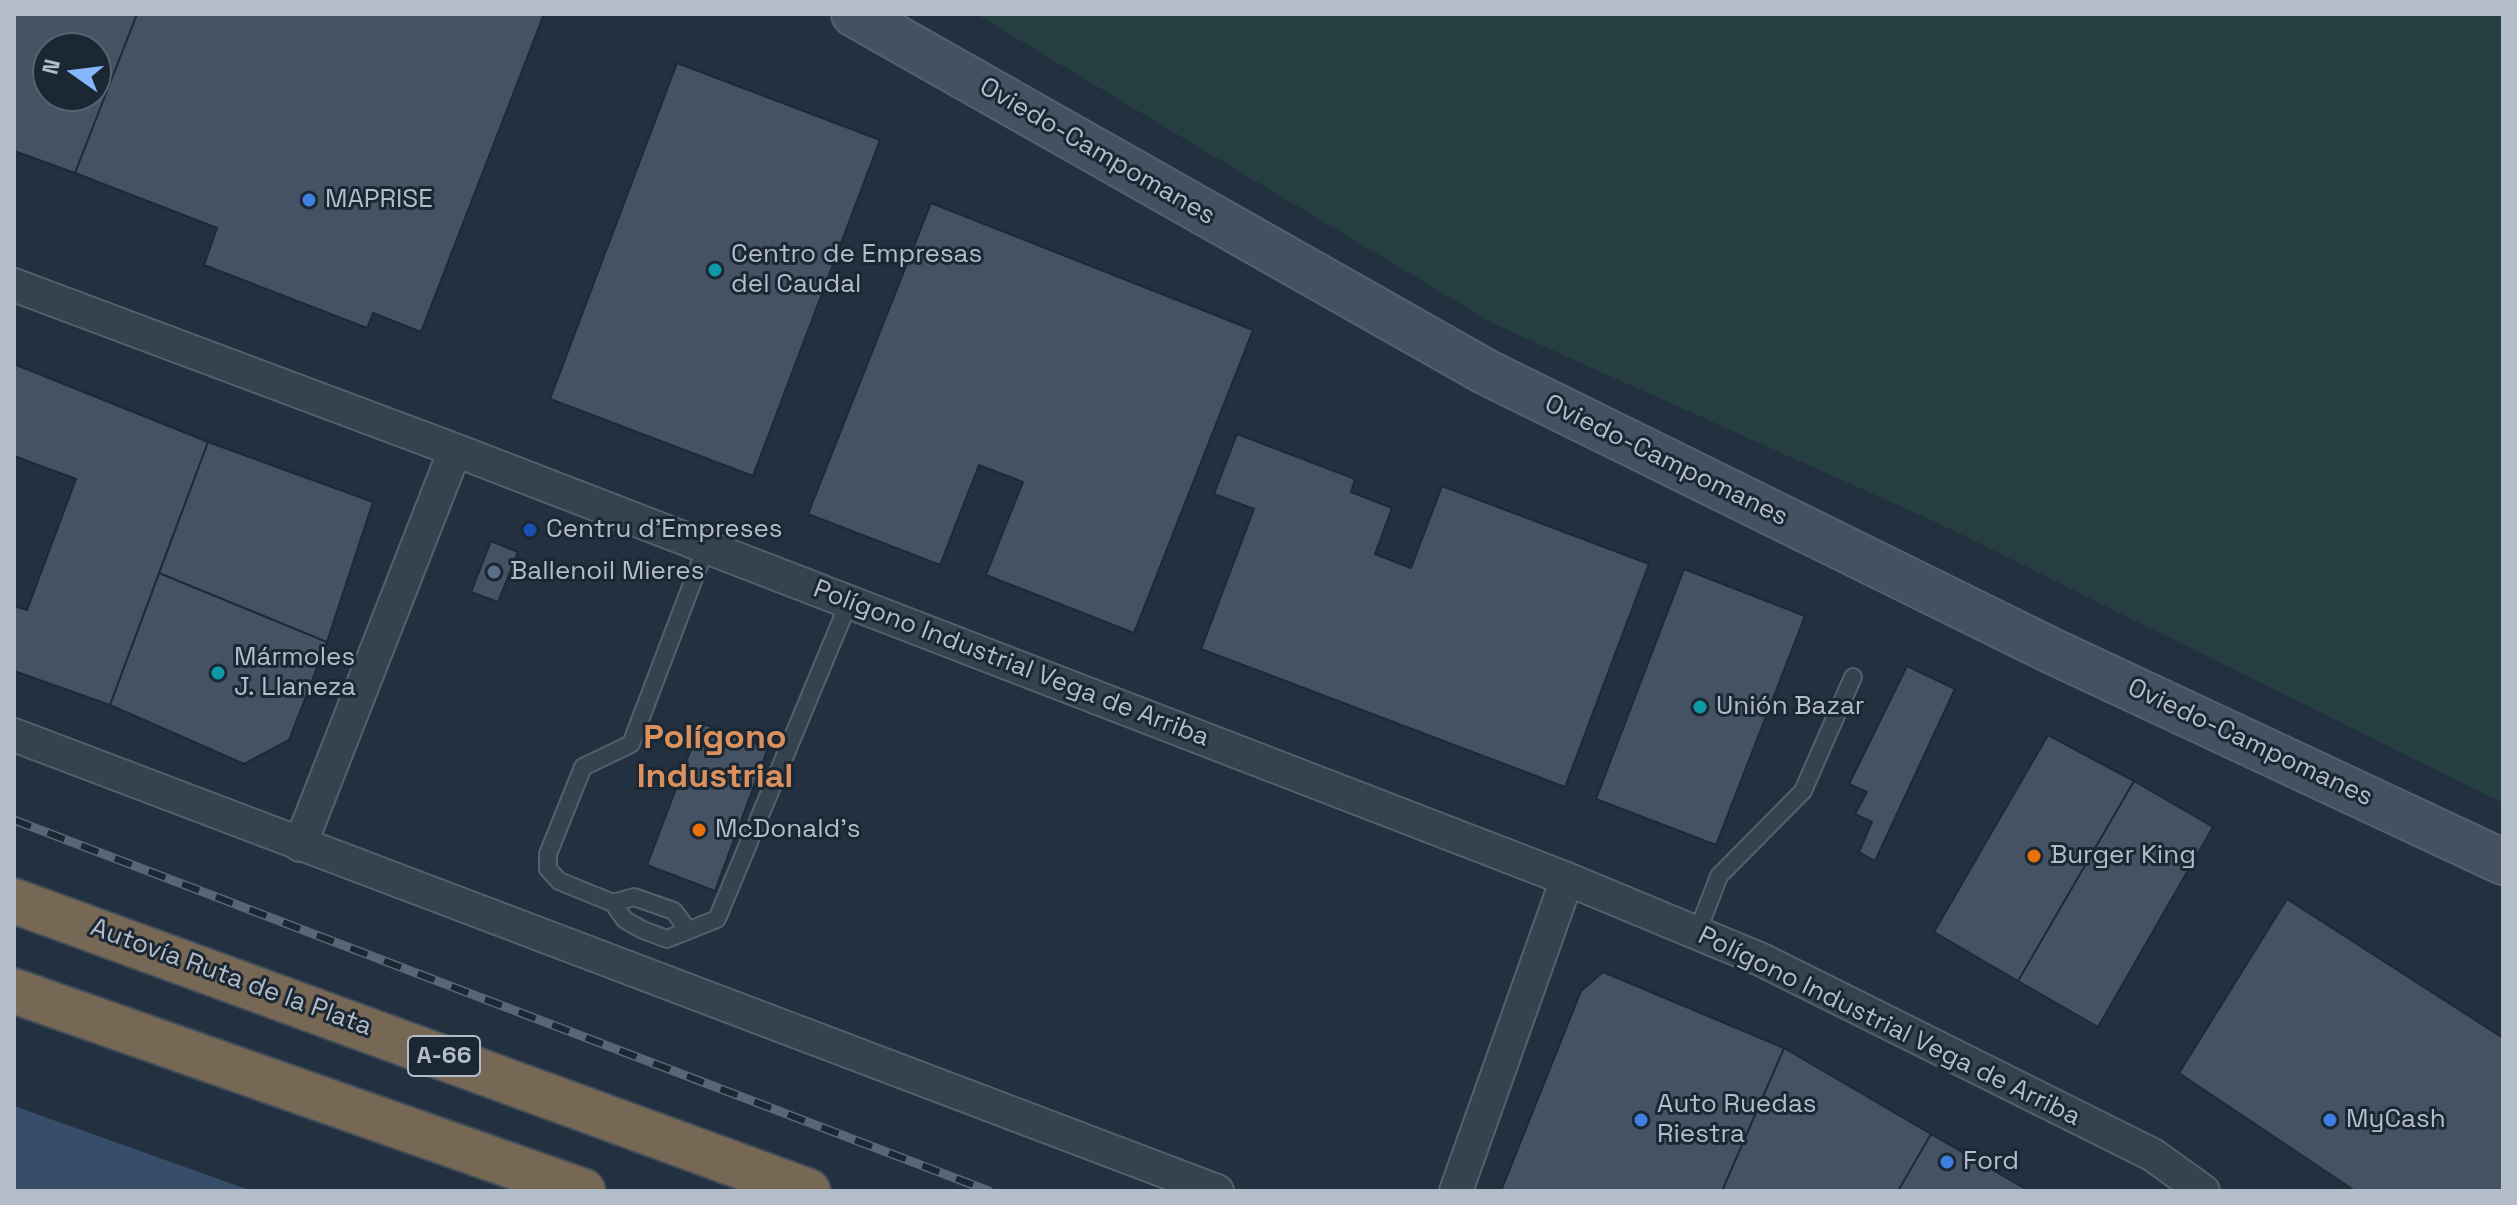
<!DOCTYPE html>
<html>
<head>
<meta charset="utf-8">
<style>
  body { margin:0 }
  #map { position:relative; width:2517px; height:1205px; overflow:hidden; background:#233040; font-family:"Space Grotesk",sans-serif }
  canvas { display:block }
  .frame { position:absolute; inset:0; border:16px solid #b3bdca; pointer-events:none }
  .north { position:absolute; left:32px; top:32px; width:80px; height:80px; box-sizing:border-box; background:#1c2734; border:2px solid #586370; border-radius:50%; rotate:284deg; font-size:22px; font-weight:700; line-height:32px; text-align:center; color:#b3bdca }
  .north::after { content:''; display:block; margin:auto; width:28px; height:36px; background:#85b6fe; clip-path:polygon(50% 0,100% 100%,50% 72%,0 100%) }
</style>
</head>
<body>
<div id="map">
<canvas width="2517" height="1205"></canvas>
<div class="frame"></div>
<div class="north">N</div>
</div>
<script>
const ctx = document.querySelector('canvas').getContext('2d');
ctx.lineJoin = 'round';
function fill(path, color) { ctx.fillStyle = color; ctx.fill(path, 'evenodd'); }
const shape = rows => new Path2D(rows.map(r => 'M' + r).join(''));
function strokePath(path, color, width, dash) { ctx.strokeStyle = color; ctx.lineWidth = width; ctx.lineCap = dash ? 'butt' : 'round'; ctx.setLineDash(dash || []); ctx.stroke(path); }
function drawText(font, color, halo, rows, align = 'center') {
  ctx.font = font + ' "Space Grotesk",sans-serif'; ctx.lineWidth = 6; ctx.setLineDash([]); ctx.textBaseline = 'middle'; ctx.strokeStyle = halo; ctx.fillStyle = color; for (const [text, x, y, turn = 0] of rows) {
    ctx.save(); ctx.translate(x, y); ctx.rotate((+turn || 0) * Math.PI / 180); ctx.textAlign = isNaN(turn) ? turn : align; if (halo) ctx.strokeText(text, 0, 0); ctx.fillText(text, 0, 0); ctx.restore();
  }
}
const green = shape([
  [976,14,2503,14,2503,803,1942,525,1494,324]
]);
const water = shape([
  [14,1106,252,1191,14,1191]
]);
const building = shape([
  [14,14,137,14,75,173,14,151,14,14],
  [48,48,96,48,96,96,48,96,48,48],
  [137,14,544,14,421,332,373,313,367,328,204,265,217,228,75,173,137,14],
  [677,63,880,140,753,476,550,399,677,63],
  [931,203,1253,330,1134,633,986,575,1023,482,979,465,940,565,808,514,931,203],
  [14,364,208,442,110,705,14,671,14,606,27,610,76,479,14,456,14,364],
  [1237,434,1355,479,1351,492,1392,508,1375,554,1411,568,1442,486,1649,564,1565,787,1201,649,1254,509,1214,494,1237,434],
  [208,442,373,502,327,642,159,573,208,442],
  [491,541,518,552,498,602,471,592,491,541],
  [1684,569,1805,616,1716,845,1596,799,1684,569],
  [159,573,327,642,289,740,244,764,110,705,159,573],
  [1907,666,1955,689,1875,861,1859,852,1872,822,1855,814,1867,792,1849,784,1907,666],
  [701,723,768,748,715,891,647,865,701,723],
  [2048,735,2134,781,2018,981,1934,932,2048,735],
  [2134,781,2213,827,2098,1027,2018,981,2134,781],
  [2287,899,2503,1038,2503,1191,2355,1191,2179,1073,2287,899],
  [1603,972,1784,1048,1722,1191,1501,1191,1581,991,1603,972],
  [1784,1048,1931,1134,1898,1191,1722,1191,1784,1048],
  [1931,1134,2029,1191,1898,1191,1931,1134]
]);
const lane = shape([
  [706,547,631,744,583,767,548,854,548,869,559,881,613,903,625,920,643,930,667,939,717,919,849,602],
  [613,903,634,897,674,911,688,930],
  [1697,933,1719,876,1803,791,1853,677]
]);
const street = shape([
  [14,285,455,450,1567,879,1762,960,2153,1155,2203,1191],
  [14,735,1217,1191],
  [300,845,455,450],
  [1456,1191,1567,879]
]);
const secondary = shape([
  [854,14,1486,372,2052,651,2503,862]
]);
const highway = shape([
  [14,901,808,1191],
  [14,991,583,1191]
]);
const rail = shape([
  [14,820,989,1191]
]);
const markers = [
  [309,200,8,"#3f7fe0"],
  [715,270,8,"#0f9aa8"],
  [530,530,8,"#1a4fb4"],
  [494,572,8,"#5c6f8a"],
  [218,673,8,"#0f9aa8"],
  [1700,707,8,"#0f9aa8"],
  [699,830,8,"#e8710a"],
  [2034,856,8,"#e8710a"],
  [1641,1120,8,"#3f7fe0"],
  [2330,1120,8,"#3f7fe0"],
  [1947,1162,8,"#3f7fe0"]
];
const shields = [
  [444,1056,72]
];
const shieldNames = [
  ["A-66",444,1056]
];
const streetNames = [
  ["Oviedo-Campomanes",1097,152,30],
  ["Oviedo-Campomanes",1666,461,26],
  ["Polígono Industrial Vega de Arriba",1011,664,21],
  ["Oviedo-Campomanes",2250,743,25],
  ["Autovía Ruta de la Plata",231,978,20],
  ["Polígono Industrial Vega de Arriba",1889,1027,26]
];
const poiNames = [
  ["MAPRISE",325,200],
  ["Centro de Empresas",731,255],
  ["del Caudal",731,285],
  ["Centru d'Empreses",546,530],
  ["Ballenoil Mieres",510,572],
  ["Mármoles",234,658],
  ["J. Llaneza",234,688],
  ["Unión Bazar",1716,707],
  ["McDonald's",715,830],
  ["Burger King",2050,856],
  ["Auto Ruedas",1657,1105],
  ["Riestra",1657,1135],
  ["MyCash",2346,1120],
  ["Ford",1963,1162]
];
const districtNames = [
  ["Polígono",715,739],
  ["Industrial",715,778]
];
fill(green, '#253e40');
fill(water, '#374e6a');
fill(building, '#445264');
strokePath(building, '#1e2936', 2);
strokePath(lane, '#55606d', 20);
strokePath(street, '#55606d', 36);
strokePath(secondary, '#55606d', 48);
strokePath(highway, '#424d5a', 48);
strokePath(lane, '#37424f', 16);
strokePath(street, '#37424f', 32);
strokePath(secondary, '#455163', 44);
strokePath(highway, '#766854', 44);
strokePath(rail, '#596677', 9);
strokePath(rail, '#1c2734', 6, [18]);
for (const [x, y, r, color] of markers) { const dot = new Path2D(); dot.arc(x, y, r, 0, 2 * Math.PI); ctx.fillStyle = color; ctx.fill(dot); strokePath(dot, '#1c2734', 3); }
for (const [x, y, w] of shields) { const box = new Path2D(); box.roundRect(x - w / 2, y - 20, w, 40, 6); ctx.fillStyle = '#1c2734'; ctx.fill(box); strokePath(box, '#b3bdca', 2); }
drawText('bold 24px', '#b3bdca', null, shieldNames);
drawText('26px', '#b3bdca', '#1c2734', streetNames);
drawText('26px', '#b3bdca', '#1c2734', poiNames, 'left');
drawText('bold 34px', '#db915d', '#1c2734', districtNames);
</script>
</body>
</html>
